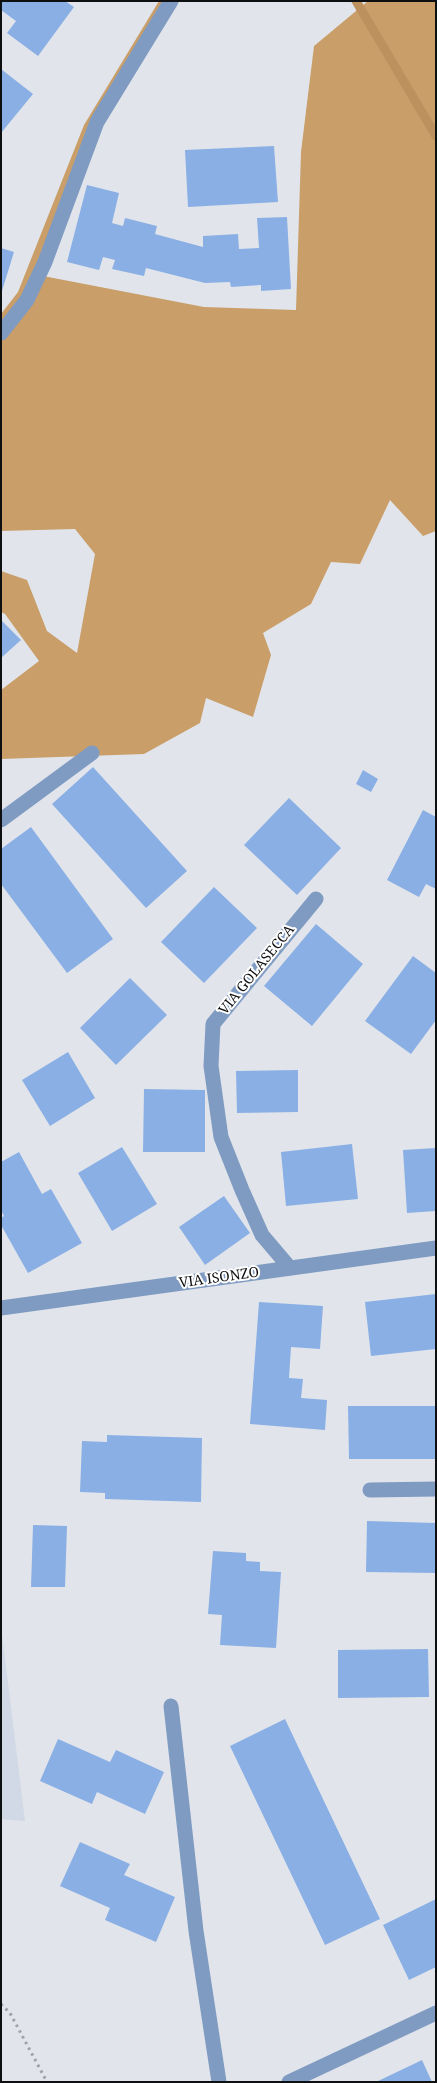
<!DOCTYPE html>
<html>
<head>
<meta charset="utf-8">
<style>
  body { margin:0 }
  #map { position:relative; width:437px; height:2083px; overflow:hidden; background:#e1e5eb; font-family:"Noto Serif",serif }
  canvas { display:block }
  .frame { position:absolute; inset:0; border:2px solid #0e0f11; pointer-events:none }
</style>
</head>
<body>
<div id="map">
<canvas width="437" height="2083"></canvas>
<div class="frame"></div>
</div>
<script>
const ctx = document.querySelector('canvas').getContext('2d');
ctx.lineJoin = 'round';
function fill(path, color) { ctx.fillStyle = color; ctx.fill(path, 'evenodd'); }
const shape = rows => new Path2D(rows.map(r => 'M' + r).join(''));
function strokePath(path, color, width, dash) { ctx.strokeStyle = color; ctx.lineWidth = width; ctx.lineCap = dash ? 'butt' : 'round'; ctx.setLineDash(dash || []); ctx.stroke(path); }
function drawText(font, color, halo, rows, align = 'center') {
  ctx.font = font + ' "Noto Serif",serif'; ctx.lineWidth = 4; ctx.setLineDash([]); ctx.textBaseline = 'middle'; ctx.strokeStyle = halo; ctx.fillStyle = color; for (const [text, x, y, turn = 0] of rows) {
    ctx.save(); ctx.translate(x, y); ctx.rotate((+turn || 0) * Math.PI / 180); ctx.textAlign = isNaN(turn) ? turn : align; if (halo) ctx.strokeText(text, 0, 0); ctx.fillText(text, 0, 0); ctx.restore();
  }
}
const built = shape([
  [1,1626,25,1821,1,1819]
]);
const forest = shape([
  [159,1,177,1,102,123,43,276,204,307,296,310,301,152,314,46,368,1,436,1,436,531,423,536,390,500,360,564,331,562,311,604,263,633,271,655,253,717,206,698,200,723,144,754,1,759,1,690,39,661,5,614,1,612,1,571,27,580,47,631,77,653,95,554,75,529,1,531,1,314,18,292,84,125]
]);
const stream = shape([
  [356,1,436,136]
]);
const building = shape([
  [1,1,65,1,74,7,38,56,7,33,16,21,1,10],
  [1,69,33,94,1,133],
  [274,146,278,202,188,207,185,150],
  [87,185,119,193,112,223,123,226,125,218,157,226,155,234,203,247,203,236,238,234,239,249,259,248,257,218,287,217,291,289,261,291,261,285,231,287,230,282,205,283,146,268,144,276,112,269,115,260,103,257,99,270,67,262],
  [1,248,14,252,2,291,1,291],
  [1,620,21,640,1,658],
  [93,767,187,871,146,908,52,804],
  [363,770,378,779,371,792,356,784],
  [289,798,341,848,297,895,244,845],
  [423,810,436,817,436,889,426,884,419,897,387,880],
  [31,827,113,939,67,973,1,884,1,849],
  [214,887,257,928,204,983,161,942],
  [316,924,363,964,312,1026,264,986],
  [413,956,436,973,436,1020,411,1054,365,1021],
  [130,978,167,1015,116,1065,80,1028],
  [68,1052,95,1098,50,1126,22,1080],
  [298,1070,298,1112,237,1113,236,1071],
  [144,1089,205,1090,205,1152,143,1152],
  [352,1144,358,1199,286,1206,281,1152],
  [122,1147,157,1204,112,1231,78,1173],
  [436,1148,436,1211,407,1213,403,1150],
  [19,1152,42,1194,51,1189,82,1243,28,1273,1,1225,1,1218,4,1216,1,1210,1,1162],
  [224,1196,250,1233,205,1265,179,1227],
  [436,1294,436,1349,371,1356,365,1302],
  [259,1302,323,1306,320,1349,291,1347,289,1378,303,1379,301,1398,327,1400,325,1430,250,1424],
  [348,1406,436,1406,436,1459,349,1459],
  [107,1435,202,1438,201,1502,105,1499,105,1493,80,1492,82,1441,107,1442],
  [367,1521,436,1523,436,1573,366,1572],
  [33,1525,67,1526,65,1587,31,1587],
  [213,1551,246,1553,246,1561,260,1562,260,1571,281,1572,276,1648,220,1645,222,1615,208,1614],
  [428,1649,429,1697,338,1698,338,1650],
  [285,1719,380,1919,325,1945,230,1746],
  [58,1739,110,1762,116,1750,164,1772,145,1814,97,1792,92,1804,40,1781],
  [80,1842,130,1864,124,1875,175,1897,156,1942,105,1920,110,1908,60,1886],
  [436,1899,436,1967,409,1980,383,1925],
  [422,2060,432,2082,376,2082]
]);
const path = shape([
  [1,2004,10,2013,47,2082]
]);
const street = shape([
  [1,333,27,300,45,262,97,122,171,1],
  [1,820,92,753],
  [290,1268,262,1235,242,1190,221,1137,211,1066,213,1024,316,899],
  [1,1308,436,1248],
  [370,1490,436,1489],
  [171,1706,196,1931,219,2082],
  [289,2082,436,2013]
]);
const streetNames = [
  ["VIA GOLASECCA",257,970,-51],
  ["VIA ISONZO",219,1278,-8]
];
fill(built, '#d0d9e5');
fill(forest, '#c99e69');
strokePath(stream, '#bc915d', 9);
fill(building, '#8aafe4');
strokePath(path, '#9ea1a6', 3, [2.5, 4]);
strokePath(street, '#7f9bc2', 15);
drawText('14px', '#0e0f11', '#fff', streetNames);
</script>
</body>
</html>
